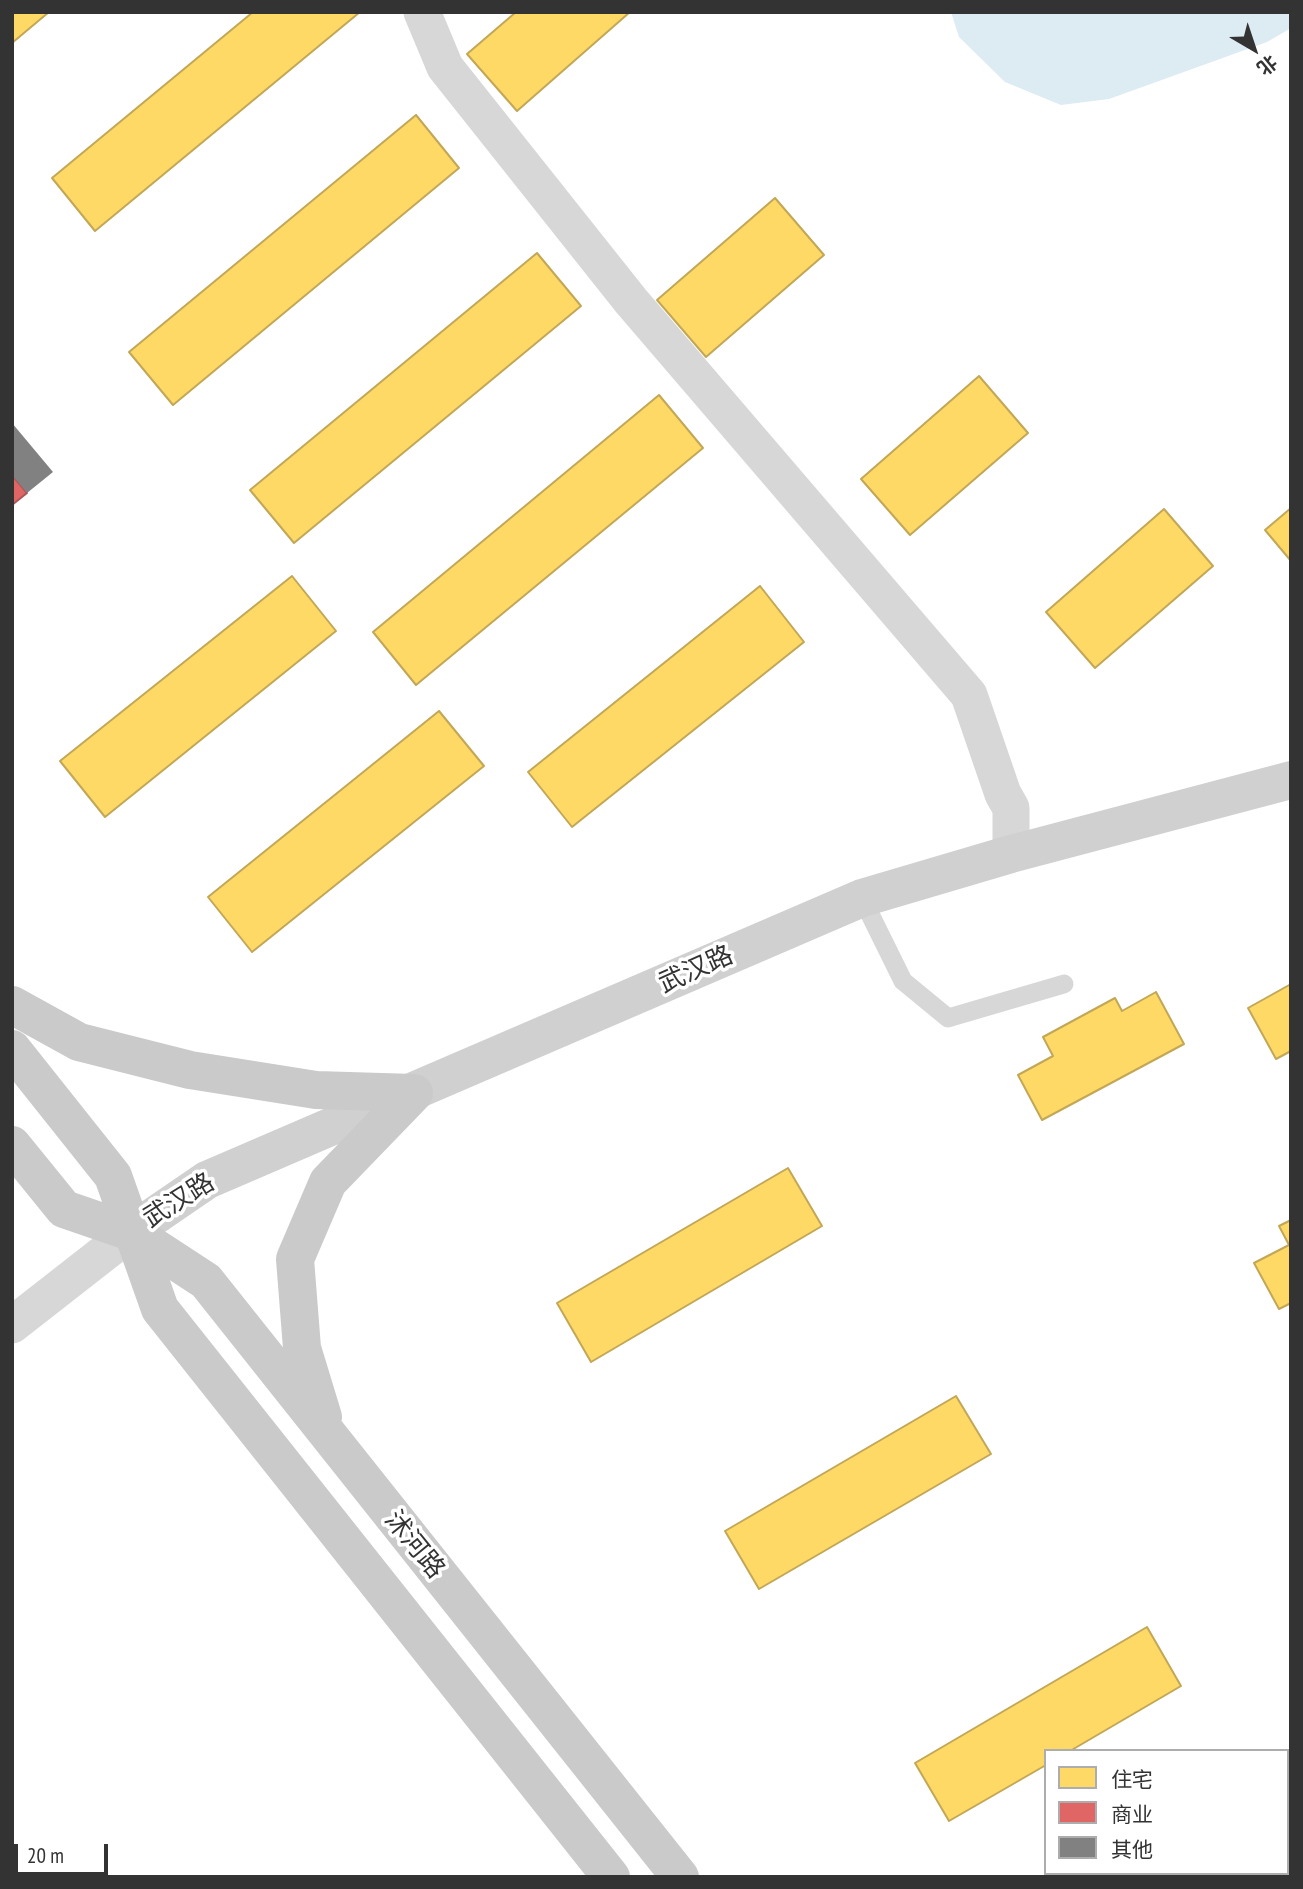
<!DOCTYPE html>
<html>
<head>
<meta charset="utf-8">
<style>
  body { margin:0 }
  #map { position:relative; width:1303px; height:1889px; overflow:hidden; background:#fff; font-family:"PT Sans Narrow","Noto Sans SC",sans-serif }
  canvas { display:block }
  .frame { position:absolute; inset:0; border:14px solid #333; pointer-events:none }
  .legend { position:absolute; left:1044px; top:1749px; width:245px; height:126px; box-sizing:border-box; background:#fff; border:2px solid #adadad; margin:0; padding:9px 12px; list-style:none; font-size:21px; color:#333 }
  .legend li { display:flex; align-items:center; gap:14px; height:35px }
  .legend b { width:35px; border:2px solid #adadad }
  .north { position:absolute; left:1219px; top:14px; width:70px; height:70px; -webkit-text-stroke:5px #fff; paint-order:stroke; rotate:141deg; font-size:19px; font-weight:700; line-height:28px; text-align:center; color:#333 }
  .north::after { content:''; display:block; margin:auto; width:24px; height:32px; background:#333; clip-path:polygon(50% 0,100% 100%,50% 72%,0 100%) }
  .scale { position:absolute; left:14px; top:1844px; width:94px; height:32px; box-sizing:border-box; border:4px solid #333; border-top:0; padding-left:9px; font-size:21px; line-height:24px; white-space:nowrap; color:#333; -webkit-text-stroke:5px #fff; paint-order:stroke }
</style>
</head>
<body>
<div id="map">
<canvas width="1303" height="1889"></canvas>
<div class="frame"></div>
<ul class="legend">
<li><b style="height:19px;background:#ffd966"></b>住宅</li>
<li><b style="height:19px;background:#e06666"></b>商业</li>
<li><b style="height:19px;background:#818181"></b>其他</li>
</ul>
<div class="north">北</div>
<div class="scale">20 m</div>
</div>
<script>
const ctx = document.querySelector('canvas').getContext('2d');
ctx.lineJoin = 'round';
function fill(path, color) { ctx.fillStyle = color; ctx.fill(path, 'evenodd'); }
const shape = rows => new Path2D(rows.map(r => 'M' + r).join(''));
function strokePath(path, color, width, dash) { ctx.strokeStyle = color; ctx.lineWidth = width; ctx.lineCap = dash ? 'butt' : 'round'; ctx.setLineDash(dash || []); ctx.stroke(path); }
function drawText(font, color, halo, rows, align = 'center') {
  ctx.font = font + ' "PT Sans Narrow","Noto Sans SC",sans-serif'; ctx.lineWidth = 7; ctx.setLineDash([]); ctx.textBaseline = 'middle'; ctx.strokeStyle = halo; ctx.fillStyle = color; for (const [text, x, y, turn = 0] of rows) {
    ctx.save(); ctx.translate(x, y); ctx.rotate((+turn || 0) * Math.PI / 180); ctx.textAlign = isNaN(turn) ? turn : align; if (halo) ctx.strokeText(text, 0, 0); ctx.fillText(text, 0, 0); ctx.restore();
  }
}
const water = shape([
  [951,12,1291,12,1291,28,1267,42,1109,99,1061,105,1005,82,959,37]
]);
const homes = shape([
  [12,12,49,12,12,43,12,12],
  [253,12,360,12,95,231,52,178,253,12],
  [516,12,630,12,517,111,467,54,516,12],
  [416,115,459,168,173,405,129,352,416,115],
  [775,198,824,255,706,357,657,300,775,198],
  [537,253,581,306,294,543,250,490,537,253],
  [979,376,1028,433,910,535,861,479,979,376],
  [659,395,703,448,416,685,373,632,659,395],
  [1291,508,1291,561,1265,530,1291,508],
  [1164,509,1213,566,1095,668,1046,612,1164,509],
  [292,576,336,631,105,817,60,761,292,576],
  [760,586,804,642,572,827,528,772,760,586],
  [439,711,484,766,252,952,208,897,439,711],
  [1291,984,1291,1051,1276,1059,1248,1008,1291,984],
  [1156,992,1184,1044,1042,1120,1018,1075,1053,1056,1043,1037,1115,998,1122,1011,1156,992],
  [788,1168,822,1226,591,1362,557,1303,788,1168],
  [1291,1220,1291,1303,1279,1309,1254,1263,1289,1245,1279,1226,1291,1220],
  [956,1396,991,1454,759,1589,725,1531,956,1396],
  [1147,1627,1181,1686,1070,1751,1046,1751,1046,1765,949,1821,915,1763,1147,1627]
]);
const shops = shape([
  [12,475,27,493,12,505,12,475]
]);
const building = shape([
  [12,423,53,472,27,493,12,475]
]);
const lane = shape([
  [862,898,903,981,948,1018,1064,984]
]);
const street = shape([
  [422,12,445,67,631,301,969,695,1003,794,1011,808,1011,854],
  [12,1325,131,1232]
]);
const secondary = shape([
  [131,1232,207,1180,862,898,1011,854,1291,780]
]);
const primary = shape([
  [12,1005,79,1042,190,1070,316,1090,414,1093],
  [12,1049,113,1176,160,1309,611,1877],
  [12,1145,64,1209,131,1232,206,1281,680,1877],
  [323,1417,302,1348,295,1259,328,1182,414,1093]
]);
const streetNames = [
  ["武汉路",696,970,-24],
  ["武汉路",179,1201,-32],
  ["沭河路",414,1545,51]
];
fill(water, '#ddebf3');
fill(homes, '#ffd966');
strokePath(homes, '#c2a757', 2);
fill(shops, '#e06666');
strokePath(shops, '#ac5757', 2);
fill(building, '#818181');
strokePath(lane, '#d7d7d7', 19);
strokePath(street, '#d7d7d7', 37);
strokePath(secondary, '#d0d0d0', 38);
strokePath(primary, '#cacaca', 38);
drawText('26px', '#333', '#fff', streetNames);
</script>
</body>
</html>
